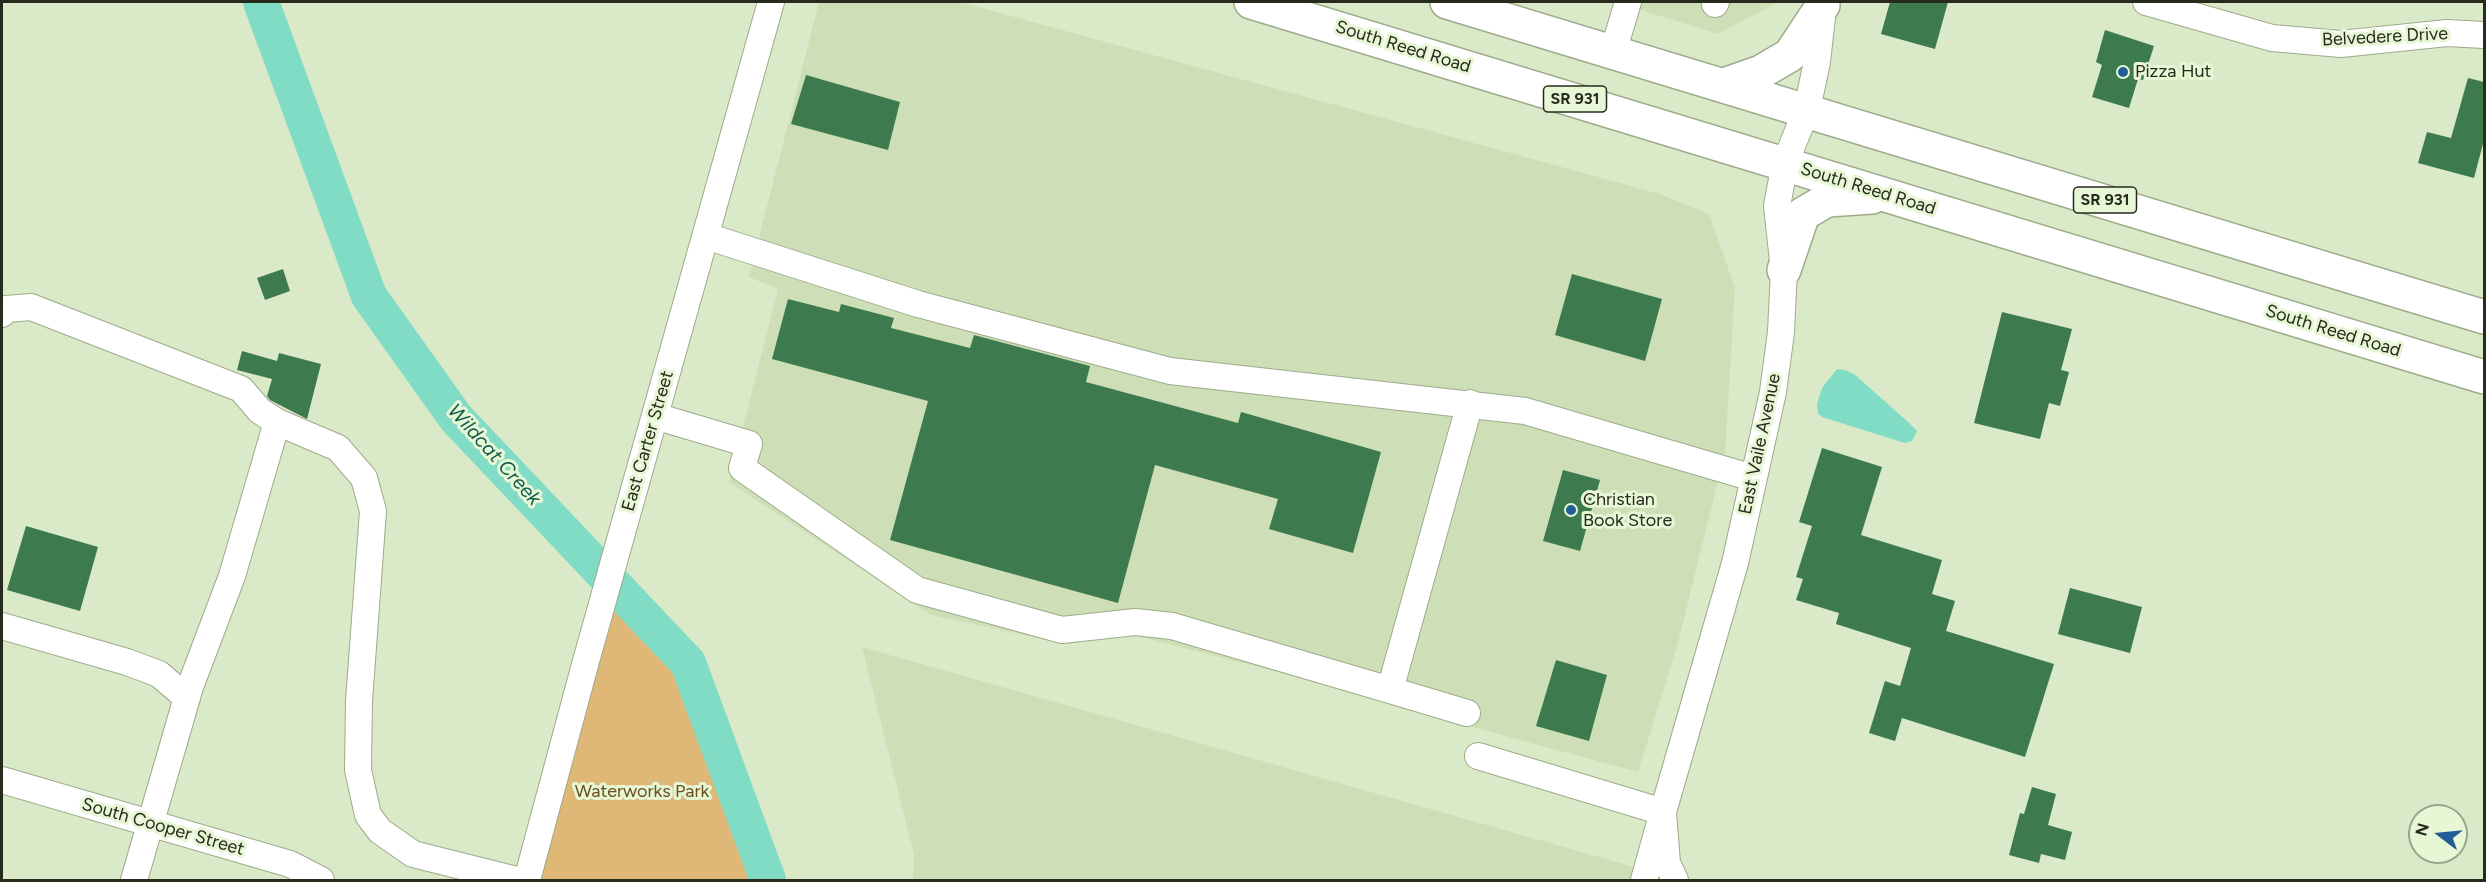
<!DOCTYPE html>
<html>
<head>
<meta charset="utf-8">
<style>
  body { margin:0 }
  #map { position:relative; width:2486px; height:882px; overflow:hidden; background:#dae9c7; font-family:Figtree,sans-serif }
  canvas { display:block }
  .frame { position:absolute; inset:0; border:3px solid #262b1e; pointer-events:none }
  .north { position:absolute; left:2408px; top:804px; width:60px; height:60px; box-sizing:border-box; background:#e7f6d4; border:2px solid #9aa58b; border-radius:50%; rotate:286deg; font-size:16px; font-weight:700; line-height:24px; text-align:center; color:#262b1e }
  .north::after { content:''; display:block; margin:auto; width:21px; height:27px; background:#205e95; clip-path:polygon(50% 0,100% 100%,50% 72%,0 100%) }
</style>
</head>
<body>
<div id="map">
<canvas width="2486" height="882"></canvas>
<div class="frame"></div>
<div class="north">N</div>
</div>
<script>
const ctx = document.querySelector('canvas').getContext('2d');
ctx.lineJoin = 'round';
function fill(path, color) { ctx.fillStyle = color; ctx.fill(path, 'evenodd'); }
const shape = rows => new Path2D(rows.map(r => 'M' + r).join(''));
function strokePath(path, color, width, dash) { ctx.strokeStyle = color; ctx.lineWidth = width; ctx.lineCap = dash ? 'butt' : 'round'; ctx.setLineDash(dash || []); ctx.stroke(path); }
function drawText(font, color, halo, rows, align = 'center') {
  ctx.font = font + ' Figtree,sans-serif'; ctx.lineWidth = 6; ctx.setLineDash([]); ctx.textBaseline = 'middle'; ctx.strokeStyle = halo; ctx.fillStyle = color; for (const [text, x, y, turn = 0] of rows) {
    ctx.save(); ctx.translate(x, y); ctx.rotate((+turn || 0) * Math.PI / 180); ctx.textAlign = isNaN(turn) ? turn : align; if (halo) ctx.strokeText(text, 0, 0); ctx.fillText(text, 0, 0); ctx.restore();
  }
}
const built = shape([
  [819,2,960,2,1660,194,1709,214,1735,288,1725,453,1678,643,1638,772,1439,718,1350,691,1134,635,1066,644,931,615,729,482,778,289,749,277],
  [1615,2,1778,2,1718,34],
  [862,647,1648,871,1644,880,913,880,914,854]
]);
const green = shape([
  [609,579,688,663,768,880,527,880]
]);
const water = shape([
  [1837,369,1845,370,1854,374,1908,422,1917,431,1912,441,1905,443,1822,417,1818,414,1817,404,1822,388]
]);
const river = shape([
  [261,2,369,296,456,418,688,663,768,880]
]);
const building = shape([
  [1890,2,1948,2,1935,49,1881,34],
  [2105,30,2154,46,2143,80,2138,79,2129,108,2092,97,2102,65,2096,62],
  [806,75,900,102,888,150,791,124],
  [2468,78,2484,82,2484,140,2474,178,2418,163,2427,132,2451,138],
  [283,269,290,291,265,300,257,278],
  [1572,274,1662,299,1645,361,1555,335],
  [788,299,839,312,841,304,894,318,891,328,970,348,974,335,1090,366,1086,382,1238,423,1241,412,1381,452,1353,553,1269,529,1278,499,1155,465,1118,603,890,540,928,401,772,359],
  [2002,312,2072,329,2061,370,2069,372,2060,406,2049,403,2040,439,1974,423],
  [242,351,277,361,279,353,321,364,307,419,270,400,267,396,272,379,237,370],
  [1822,448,1882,467,1861,535,1942,560,1932,594,1955,601,1946,631,2054,664,2025,757,1902,718,1895,741,1869,733,1885,681,1900,686,1911,648,1836,624,1839,613,1796,600,1803,579,1796,577,1812,526,1799,522],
  [1563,470,1600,480,1580,551,1543,541],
  [26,526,98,547,80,611,7,590],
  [2070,588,2142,607,2130,653,2058,634],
  [1556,660,1607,675,1589,741,1536,726],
  [2032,787,2056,794,2048,825,2072,832,2065,860,2041,854,2039,863,2009,855,2020,813,2024,814]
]);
const minor = shape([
  [2146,2,2272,38,2341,44,2447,33,2484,35],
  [1715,4,1716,2],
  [1613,52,1628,2],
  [706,236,918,304,1170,371,1525,411,1753,478],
  [2,314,6,309,31,307,241,389,260,411,277,422,338,448,364,478,373,511,359,701,358,770,368,815,380,831,413,854,517,880],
  [655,416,749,444,742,468,917,590,1062,630,1135,622,1172,626,1390,690,1470,403],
  [2,626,127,662,159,674,187,698],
  [1390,690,1467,713],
  [1478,756,1663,812,1644,880],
  [2,780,290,864,321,880],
  [134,880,190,687,232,576,277,422],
  [527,880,586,661,771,2],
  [1675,880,1667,863,1663,812,1735,563,1773,392,1781,332,1784,270,1777,206,1785,163,1807,109,1817,62,1823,8]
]);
const major = shape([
  [1251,2,2484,377],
  [1447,2,2484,317],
  [1724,85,1761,72,1790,55,1823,5],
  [1784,270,1803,214,1827,200,1872,197]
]);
const markers = [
  [2123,72,6,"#205e95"],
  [1571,510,6,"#205e95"]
];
const shields = [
  [1575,99,63],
  [2105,200,63]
];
const shieldNames = [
  ["SR 931",1575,99],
  ["SR 931",2105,200]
];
const streetNames = [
  ["Belvedere Drive",2385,37,-3],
  ["South Reed Road",1403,47,17],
  ["South Reed Road",1868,189,17],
  ["South Reed Road",2333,331,17],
  ["East Carter Street",648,441,-74],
  ["East Vaile Avenue",1760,444,-78],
  ["South Cooper Street",163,827,16]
];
const poiNames = [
  ["Pizza Hut",2135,72],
  ["Christian",1583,500],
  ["Book Store",1583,521]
];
const parkNames = [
  ["Waterworks Park",642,792]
];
const waterNames = [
  ["Wildcat Creek",494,455,48]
];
fill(built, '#cedfb7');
fill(green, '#dfb777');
fill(water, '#80dcc5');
strokePath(river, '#80dcc5', 36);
fill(building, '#3d7b4f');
strokePath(minor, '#9dab8b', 28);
strokePath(major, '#9dab8b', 36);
strokePath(minor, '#fff', 26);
strokePath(major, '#fff', 33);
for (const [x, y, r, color] of markers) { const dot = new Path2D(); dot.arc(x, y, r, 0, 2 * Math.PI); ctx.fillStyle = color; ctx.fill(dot); strokePath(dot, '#e7f6d4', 2); }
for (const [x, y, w] of shields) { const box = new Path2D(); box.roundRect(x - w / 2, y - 13, w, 26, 4.5); ctx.fillStyle = '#e7f6d4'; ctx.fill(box); strokePath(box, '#262b1e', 1.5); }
drawText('bold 16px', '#262b1e', null, shieldNames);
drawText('18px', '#262b1e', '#e7f6d4', streetNames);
drawText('18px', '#262b1e', '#e7f6d4', poiNames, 'left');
drawText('18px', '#6b4f1e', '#e7f6d4', parkNames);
drawText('italic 20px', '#0f5c4e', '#e7f6d4', waterNames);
</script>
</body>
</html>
